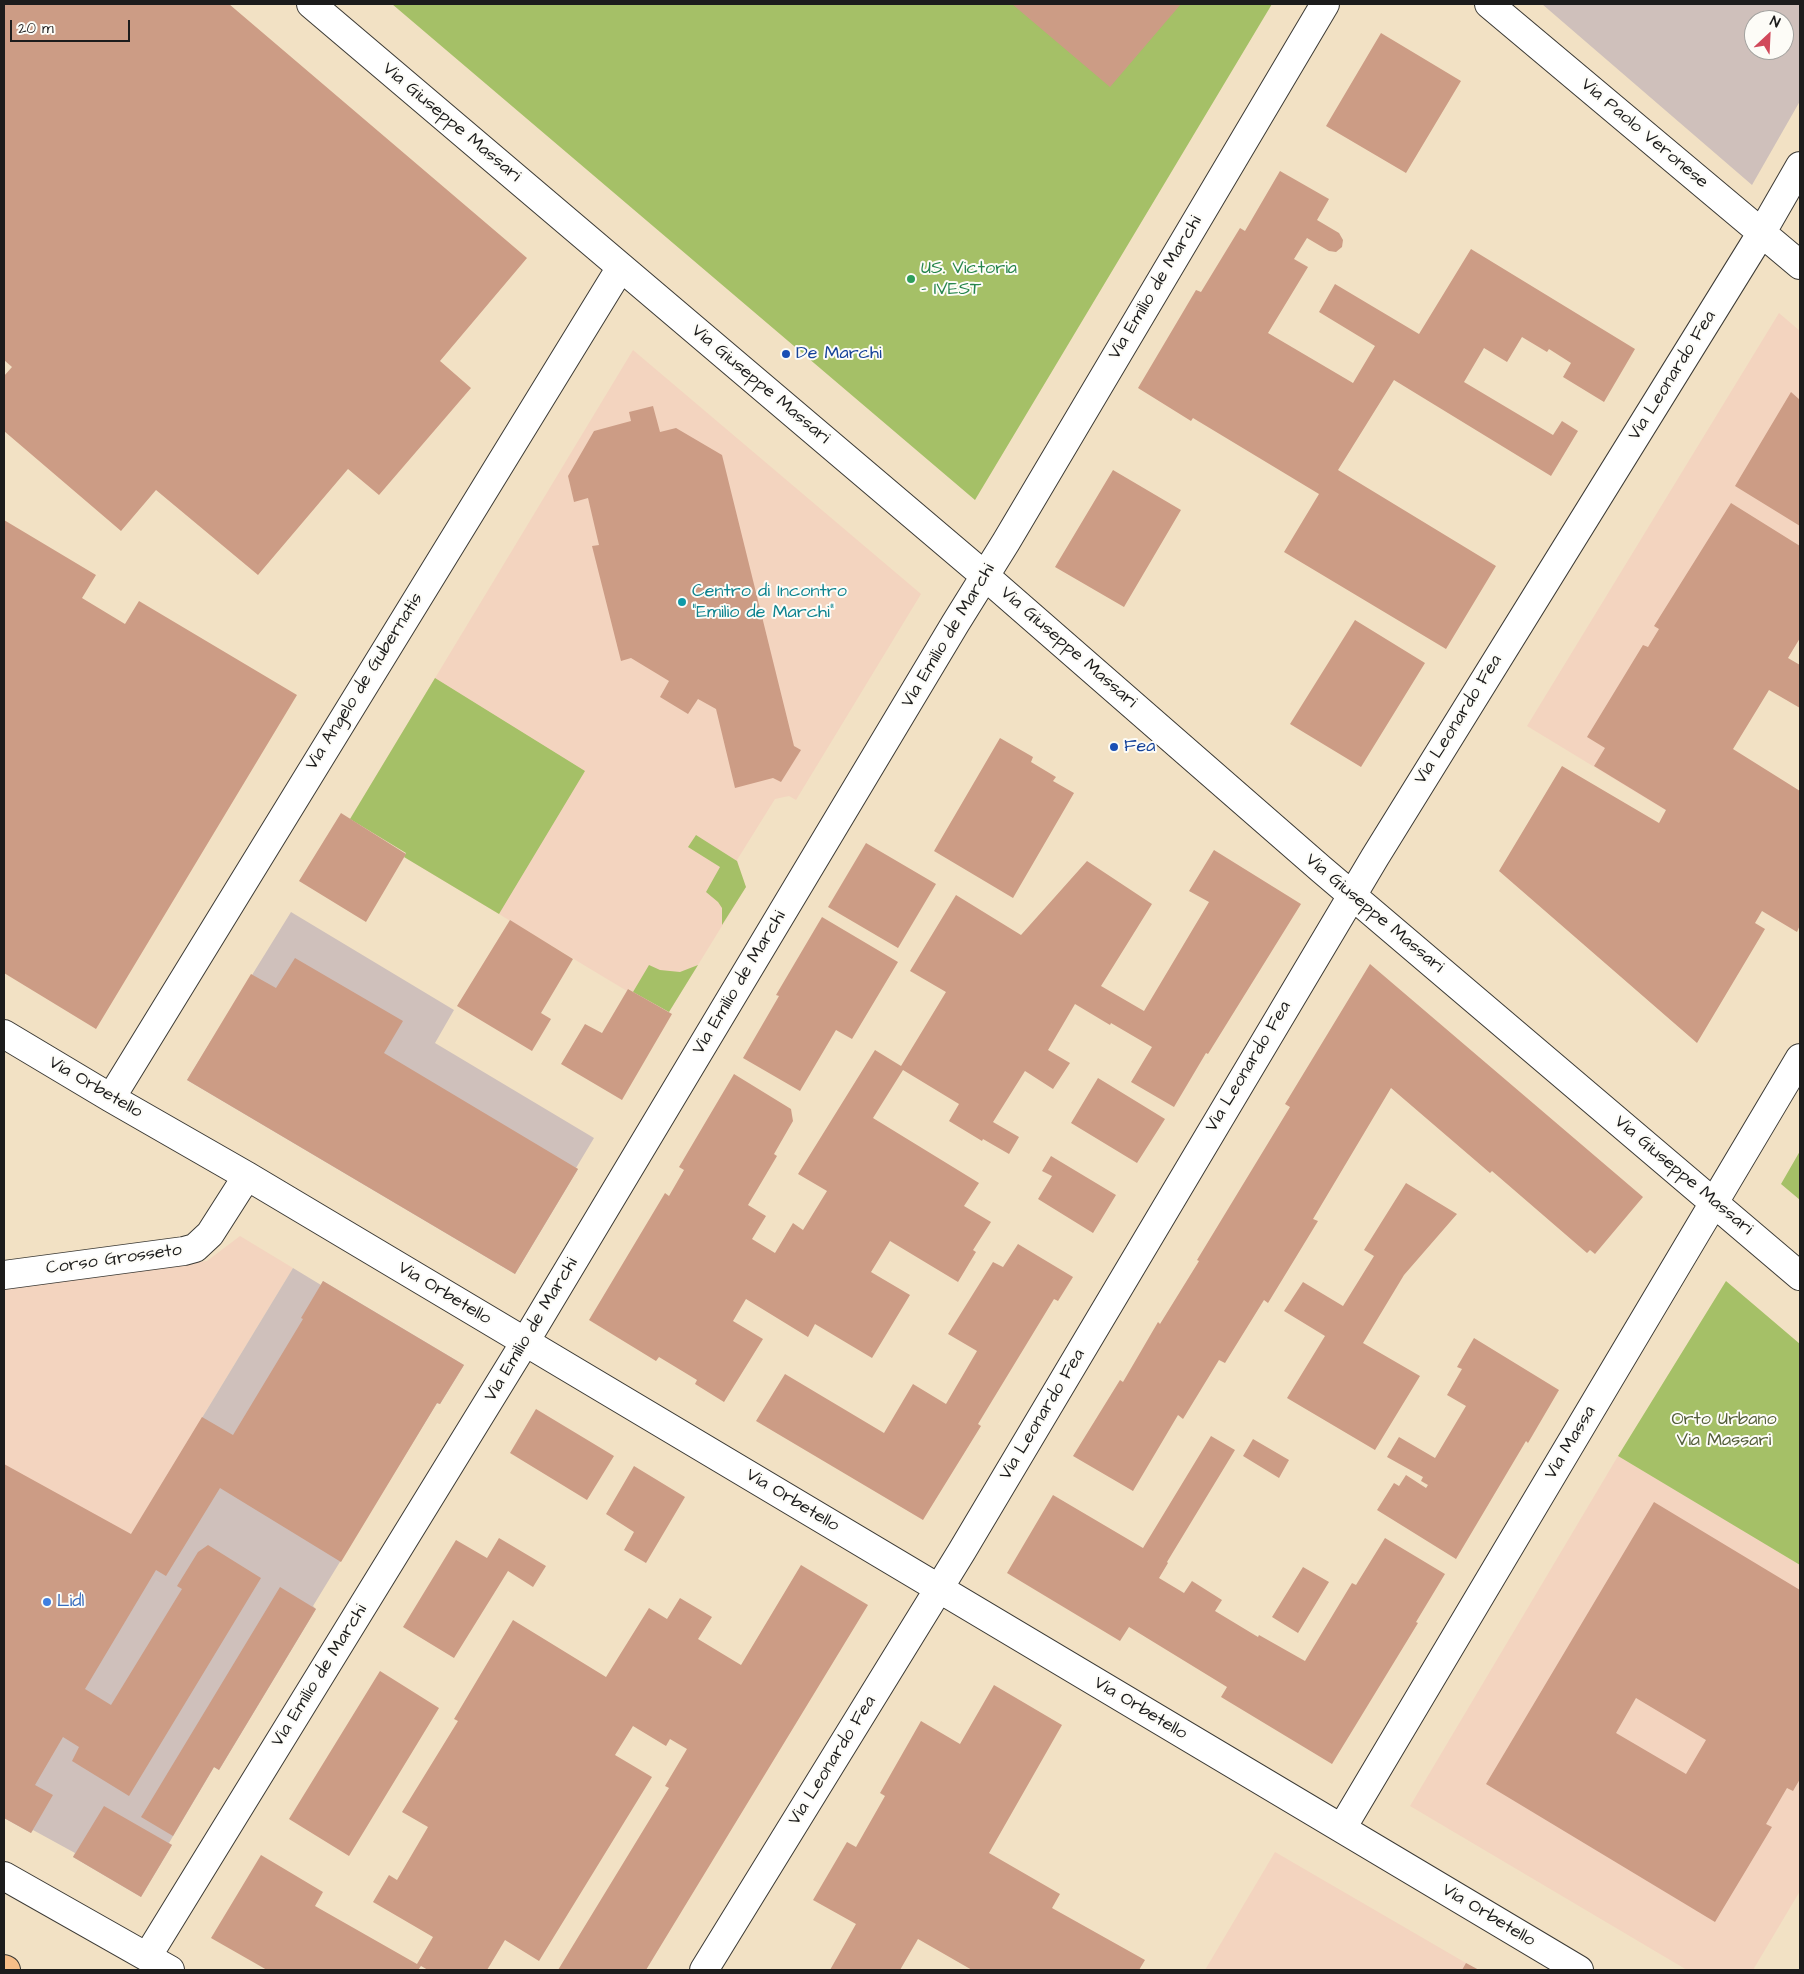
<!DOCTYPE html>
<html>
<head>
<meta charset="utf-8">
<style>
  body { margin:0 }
  #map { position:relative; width:1804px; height:1974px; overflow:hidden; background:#f2e1c4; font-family:"Architects Daughter",sans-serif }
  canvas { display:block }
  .frame { position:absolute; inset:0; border:5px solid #1c1c1c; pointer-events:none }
  .north { position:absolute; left:1744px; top:10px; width:50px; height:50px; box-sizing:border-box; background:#fdfcf7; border:1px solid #a3a29f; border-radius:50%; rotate:25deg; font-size:14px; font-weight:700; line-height:20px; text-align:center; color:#1c1c1c }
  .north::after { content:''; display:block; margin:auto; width:18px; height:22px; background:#d1495b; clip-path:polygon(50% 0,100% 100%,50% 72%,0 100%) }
  .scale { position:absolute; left:10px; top:20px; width:120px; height:22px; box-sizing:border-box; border:2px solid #1c1c1c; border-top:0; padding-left:6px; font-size:15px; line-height:18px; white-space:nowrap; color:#1c1c1c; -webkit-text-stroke:4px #fdfcf7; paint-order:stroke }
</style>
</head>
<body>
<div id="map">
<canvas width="1804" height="1974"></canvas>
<div class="frame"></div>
<div class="north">N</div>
<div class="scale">20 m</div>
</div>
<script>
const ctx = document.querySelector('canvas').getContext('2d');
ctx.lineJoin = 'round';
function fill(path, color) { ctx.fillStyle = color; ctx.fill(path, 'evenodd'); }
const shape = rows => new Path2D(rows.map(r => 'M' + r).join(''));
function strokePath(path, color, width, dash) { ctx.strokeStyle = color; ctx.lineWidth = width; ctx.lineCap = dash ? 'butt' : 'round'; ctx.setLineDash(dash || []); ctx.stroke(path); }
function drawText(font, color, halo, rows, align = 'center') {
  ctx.font = font + ' "Architects Daughter",sans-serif'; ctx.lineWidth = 4; ctx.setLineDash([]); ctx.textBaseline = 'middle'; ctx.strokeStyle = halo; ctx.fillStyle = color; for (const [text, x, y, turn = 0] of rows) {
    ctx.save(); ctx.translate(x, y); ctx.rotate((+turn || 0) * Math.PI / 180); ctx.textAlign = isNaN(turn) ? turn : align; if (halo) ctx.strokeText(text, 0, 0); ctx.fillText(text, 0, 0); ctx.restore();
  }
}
const built = shape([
  [1779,313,1800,331,1800,638,1685,822,1527,726],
  [633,350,921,594,796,800,789,796,775,799,737,860,746,887,669,1012,629,989,627,991,404,857,406,853,350,819],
  [240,1236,293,1268,4,1744,4,1288,207,1261],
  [1618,1456,1800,1565,1800,1891,1753,1970,1687,1970,1410,1806],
  [1275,1852,1466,1963,1479,1970,1205,1970]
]);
const industrial = shape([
  [1542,4,1800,4,1800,101,1752,185],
  [1754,20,1784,20,1784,50,1754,50],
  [291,912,454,1010,435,1043,594,1138,576,1168,578,1169,515,1274,187,1080],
  [293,1268,321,1285,323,1281,464,1365,440,1404,437,1403,313,1606,316,1609,219,1770,214,1767,169,1843,172,1845,141,1897,73,1857,75,1853,33,1830,31,1833,4,1818,4,1744]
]);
const green = shape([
  [392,4,1272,4,975,500],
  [435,678,585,771,499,914,404,857,406,853,350,819],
  [696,835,737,861,746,887,722,925,722,908,718,902,706,892,720,867,688,847],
  [649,965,660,970,680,972,698,965,669,1012,633,992],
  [1800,1151,1800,1200,1781,1184],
  [1726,1281,1800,1344,1800,1565,1618,1456]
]);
const building = shape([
  [4,4,229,4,527,258,440,361,471,388,379,495,348,469,258,575,156,490,121,531,4,431,4,376,12,367,4,360],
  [1012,4,1181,4,1110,87],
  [1381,33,1461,81,1406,173,1326,126],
  [1280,171,1329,199,1317,220,1339,233,1343,240,1342,247,1336,252,1329,251,1307,238,1294,259,1308,267,1268,333,1353,383,1375,346,1319,312,1335,284,1419,334,1471,249,1635,349,1604,402,1563,377,1571,363,1549,349,1547,352,1522,337,1507,362,1484,348,1464,382,1553,435,1562,421,1578,431,1551,476,1394,380,1338,470,1496,566,1446,649,1284,552,1319,494,1193,418,1191,421,1138,388,1196,290,1201,292,1240,228,1245,231],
  [1791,392,1800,400,1800,526,1735,486],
  [653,406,660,432,676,428,722,455,794,746,801,750,781,782,773,778,735,788,716,709,698,699,688,714,660,697,669,681,631,658,621,661,592,546,599,545,588,498,574,502,568,476,594,431,631,421,629,412],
  [1113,470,1181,510,1124,607,1055,567],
  [1731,503,1800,546,1800,638,1788,658,1800,665,1800,708,1769,690,1733,749,1800,791,1800,925,1797,932,1762,911,1755,923,1765,929,1697,1043,1499,871,1562,766,1659,823,1666,810,1594,766,1605,748,1587,737,1643,645,1648,647,1659,629,1654,626],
  [4,520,96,575,82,598,125,624,139,601,297,695,96,1029,4,973],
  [1355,620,1425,663,1361,767,1290,724],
  [1000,738,1033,757,1031,762,1056,777,1053,781,1074,793,1013,898,934,851],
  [341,813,406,854,366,922,299,881],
  [866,843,936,884,898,948,828,907],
  [1214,850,1301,904,1208,1054,1206,1053,1174,1107,1131,1082,1152,1047,1111,1023,1110,1025,1075,1004,1048,1050,1070,1063,1053,1089,1025,1071,993,1122,1019,1137,1009,1154,983,1139,982,1141,949,1121,959,1104,903,1070,873,1118,979,1183,964,1206,991,1222,973,1250,976,1252,958,1282,890,1241,871,1272,910,1295,872,1358,815,1324,808,1337,746,1299,733,1321,763,1339,724,1402,695,1384,697,1380,659,1357,656,1361,589,1320,665,1193,669,1196,684,1170,679,1167,734,1074,791,1109,793,1121,774,1154,777,1156,748,1205,766,1216,752,1239,775,1253,793,1223,803,1230,827,1191,798,1174,875,1050,901,1066,946,992,910,971,956,895,1021,935,1087,861,1152,904,1101,986,1144,1011,1209,902,1189,891],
  [822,917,898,962,852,1039,836,1030,800,1091,743,1058,779,996,776,995],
  [510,920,573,959,541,1013,551,1019,532,1051,457,1006],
  [295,958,403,1021,384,1053,578,1169,515,1274,187,1080,251,974,276,988],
  [1370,964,1643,1197,1595,1254,1590,1250,1587,1253,1492,1171,1490,1173,1391,1088,1313,1219,1318,1221,1268,1303,1264,1300,1225,1363,1219,1360,1183,1419,1178,1415,1133,1491,1073,1456,1120,1380,1123,1382,1158,1322,1160,1324,1199,1261,1197,1260,1290,1107,1285,1104],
  [628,989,672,1014,622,1100,561,1064,585,1024,602,1033],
  [1098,1078,1165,1119,1137,1163,1071,1123],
  [1051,1156,1116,1195,1093,1233,1038,1199,1052,1176,1042,1171],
  [1406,1183,1457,1214,1404,1275,1363,1343,1420,1376,1375,1450,1287,1398,1325,1336,1284,1311,1303,1282,1343,1306,1374,1256,1364,1250],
  [1018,1244,1073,1277,1058,1301,1054,1299,978,1424,981,1426,923,1520,756,1421,785,1374,884,1433,913,1384,946,1404,977,1351,948,1334,993,1262,1003,1267],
  [323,1281,464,1365,440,1404,437,1403,341,1562,220,1488,166,1576,156,1570,85,1689,111,1705,182,1589,177,1586,198,1552,208,1545,261,1578,129,1796,72,1761,79,1747,63,1737,35,1785,53,1795,31,1833,4,1818,4,1464,131,1534,202,1417,233,1435,303,1319,301,1318],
  [1474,1338,1559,1390,1528,1443,1526,1441,1456,1559,1377,1510,1394,1483,1399,1486,1406,1475,1426,1488,1428,1485,1421,1481,1423,1477,1387,1457,1399,1437,1435,1458,1466,1406,1447,1395,1462,1369,1457,1367],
  [536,1409,614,1456,587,1500,510,1453],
  [1211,1436,1235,1450,1167,1562,1168,1563,1159,1578,1184,1593,1192,1581,1222,1600,1215,1611,1258,1637,1259,1635,1305,1661,1352,1583,1356,1585,1385,1538,1445,1574,1416,1622,1418,1623,1332,1764,1221,1697,1227,1687,1129,1627,1120,1641,1007,1573,1053,1495,1143,1548],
  [1253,1439,1289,1460,1279,1478,1243,1456],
  [634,1466,685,1497,646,1563,624,1550,634,1532,606,1514],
  [1654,1502,1800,1590,1800,1779,1793,1791,1787,1788,1766,1824,1772,1827,1715,1922,1486,1784],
  [1636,1698,1706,1740,1686,1774,1616,1733],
  [499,1538,546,1566,533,1587,508,1571,454,1658,403,1627,456,1540,487,1558],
  [801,1565,868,1605,646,1970,558,1970,669,1788,665,1786,687,1749,670,1739,666,1746,633,1726,615,1755,652,1777,539,1961,505,1940,487,1970,428,1970,421,1966,418,1970,267,1970,211,1938,261,1855,323,1892,315,1906,417,1964,433,1937,373,1902,389,1875,397,1880,428,1827,402,1812,458,1721,454,1719,513,1620,606,1677,649,1608,667,1619,680,1598,712,1617,698,1639,741,1665],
  [1303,1567,1329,1582,1298,1633,1272,1617],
  [280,1587,316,1609,219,1770,214,1767,173,1836,141,1817],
  [380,1671,439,1708,349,1856,289,1819],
  [994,1685,1062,1725,989,1853,1060,1894,1052,1908,1145,1960,1139,1970,972,1970,918,1939,900,1970,830,1970,856,1924,813,1900,847,1842,856,1847,885,1796,880,1793,921,1721,960,1744],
  [104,1806,172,1845,141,1897,73,1857],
  [1466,1963,1479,1970,1462,1970]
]);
const minor = shape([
  [311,4,985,576,1321,869,1800,1276],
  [1489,4,1800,265],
  [4,1034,111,1098,247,1176,1579,1970],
  [111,1098,621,267],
  [4,1275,184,1251,195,1248,210,1234,247,1176],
  [1342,1828,1800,1058],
  [4,1876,170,1970],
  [147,1957,525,1342,955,624,1006,542,1325,4],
  [704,1970,962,1551,1375,857,1762,232,1800,166]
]);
const major = shape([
  [4,1969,6,1970]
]);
const markers = [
  [911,279,5,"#2e9e5b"],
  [786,354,5,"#1a4fb4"],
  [682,602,5,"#0f9aa8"],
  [1114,747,5,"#1a4fb4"],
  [47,1602,5,"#3f7fe0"]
];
const streetNames = [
  ["Via Giuseppe Massari",451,123,40],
  ["Via Paolo Veronese",1644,134,40],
  ["Via Emilio de Marchi",1156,288,-59],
  ["Via Leonardo Fea",1673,376,-58],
  ["Via Giuseppe Massari",760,385,40],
  ["Via Emilio de Marchi",949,636,-59],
  ["Via Giuseppe Massari",1068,648,41],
  ["Via Angelo de Gubernatis",365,682,-58],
  ["Via Leonardo Fea",1459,720,-58],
  ["Via Giuseppe Massari",1374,914,40],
  ["Via Emilio de Marchi",740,983,-59],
  ["Via Leonardo Fea",1249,1067,-59],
  ["Via Orbetello",95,1088,30],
  ["Via Giuseppe Massari",1683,1176,40],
  ["Corso Grosseto",114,1260,-8],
  ["Via Orbetello",444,1294,31],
  ["Via Emilio de Marchi",532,1330,-59],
  ["Via Leonardo Fea",1043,1415,-59],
  ["Via Massa",1571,1443,-59],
  ["Via Orbetello",792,1501,31],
  ["Via Emilio de Marchi",320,1676,-58],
  ["Via Orbetello",1140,1709,31],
  ["Via Leonardo Fea",833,1761,-58],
  ["Via Orbetello",1488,1916,31]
];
const leisureNames = [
  ["US. Victoria",921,269],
  ["- IVEST",921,290]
];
const transitNames = [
  ["De Marchi",796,354],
  ["Fea",1124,747]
];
const cultureNames = [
  ["Centro di Incontro",692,592],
  ["\"Emilio de Marchi\"",692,613]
];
const parkNames = [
  ["Orto Urbano",1724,1420],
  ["Via Massari",1724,1441]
];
const shopNames = [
  ["Lidl",57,1602]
];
fill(built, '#f3d4bf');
fill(industrial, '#cfc0bb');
fill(green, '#a5c067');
fill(building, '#cc9c85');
strokePath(minor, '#3c3a35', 30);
strokePath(major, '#3c3a35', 30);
strokePath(minor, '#fff', 28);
strokePath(major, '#f7be88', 28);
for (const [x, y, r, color] of markers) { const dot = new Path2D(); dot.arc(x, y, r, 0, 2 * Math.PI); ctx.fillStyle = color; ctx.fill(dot); strokePath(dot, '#fdfcf7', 2); }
drawText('18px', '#1c1c1c', '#fdfcf7', streetNames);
drawText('18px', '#27864d', '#fdfcf7', leisureNames, 'left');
drawText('18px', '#164399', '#fdfcf7', transitNames, 'left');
drawText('18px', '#0d838f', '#fdfcf7', cultureNames, 'left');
drawText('18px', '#535e3a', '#fdfcf7', parkNames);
drawText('18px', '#366cbe', '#fdfcf7', shopNames, 'left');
</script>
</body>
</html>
